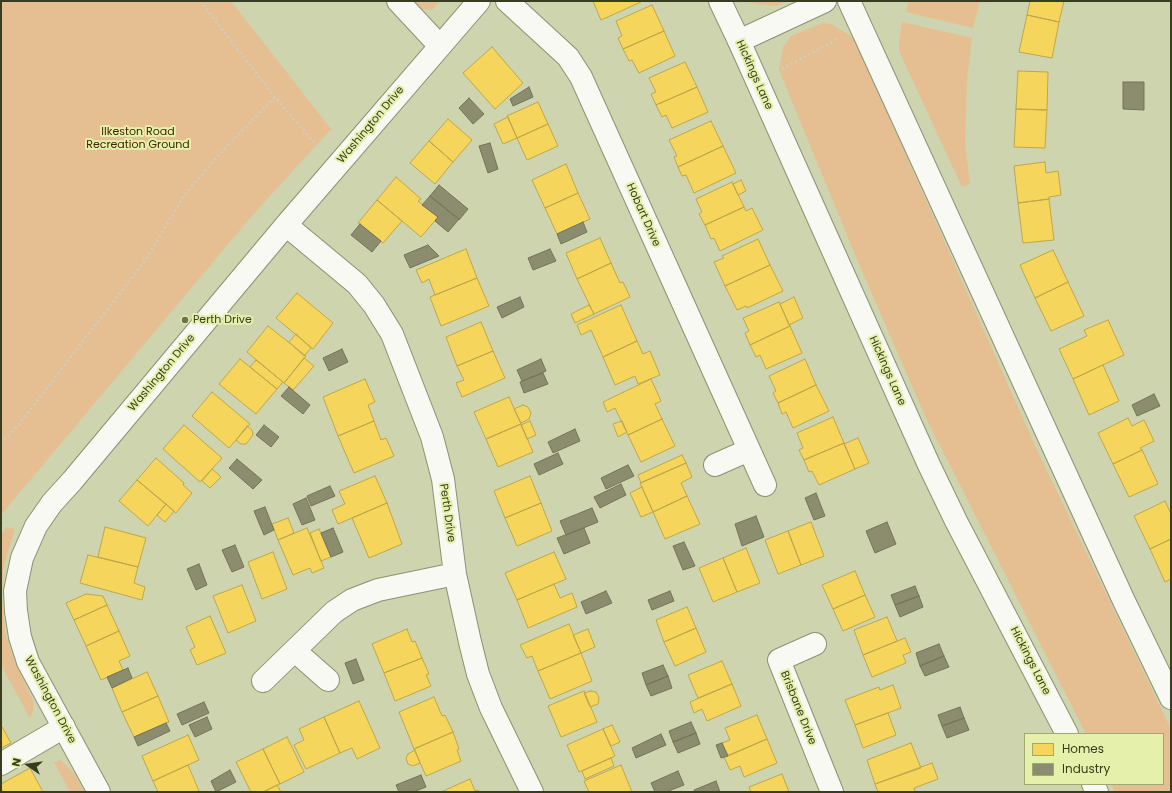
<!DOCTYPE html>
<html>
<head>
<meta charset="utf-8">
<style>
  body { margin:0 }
  #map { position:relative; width:1172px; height:793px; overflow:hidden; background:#ced4ae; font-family:Poppins,sans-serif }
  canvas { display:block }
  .frame { position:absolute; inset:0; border:2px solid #383d21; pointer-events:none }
  .legend { position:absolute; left:1024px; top:733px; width:140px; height:52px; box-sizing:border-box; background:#e5f1ab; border:1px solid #a0a974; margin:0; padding:5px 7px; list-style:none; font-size:12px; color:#383d21 }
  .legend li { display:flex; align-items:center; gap:8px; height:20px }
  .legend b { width:20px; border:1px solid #a0a974 }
  .north { position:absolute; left:8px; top:745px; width:40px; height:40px; -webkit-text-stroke:3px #e5f1ab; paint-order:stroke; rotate:283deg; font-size:11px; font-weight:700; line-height:16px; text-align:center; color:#383d21 }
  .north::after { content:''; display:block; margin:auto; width:14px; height:18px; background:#383d21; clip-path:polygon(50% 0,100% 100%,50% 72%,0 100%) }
</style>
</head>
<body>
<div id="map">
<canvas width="1172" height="793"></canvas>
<div class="frame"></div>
<ul class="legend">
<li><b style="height:11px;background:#f6d55c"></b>Homes</li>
<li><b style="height:11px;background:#8c8c6e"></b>Industry</li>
</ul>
<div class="north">N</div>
</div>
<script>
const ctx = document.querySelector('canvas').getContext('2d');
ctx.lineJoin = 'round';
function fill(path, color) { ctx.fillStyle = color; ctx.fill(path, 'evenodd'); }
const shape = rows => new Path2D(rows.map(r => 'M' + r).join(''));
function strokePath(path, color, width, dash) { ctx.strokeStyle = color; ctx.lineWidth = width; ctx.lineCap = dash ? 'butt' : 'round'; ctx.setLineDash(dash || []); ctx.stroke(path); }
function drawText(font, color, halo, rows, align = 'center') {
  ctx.font = font + ' Poppins,sans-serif'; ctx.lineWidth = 4; ctx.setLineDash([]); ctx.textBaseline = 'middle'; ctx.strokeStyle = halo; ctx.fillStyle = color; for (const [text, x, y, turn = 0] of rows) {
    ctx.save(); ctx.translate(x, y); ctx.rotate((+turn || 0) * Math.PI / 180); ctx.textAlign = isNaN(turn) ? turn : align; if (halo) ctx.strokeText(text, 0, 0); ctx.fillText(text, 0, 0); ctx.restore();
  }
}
const green = shape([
  [1,1,231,1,331,129,250,218,1,515],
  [408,1,440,1,432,10,416,10],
  [748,1,787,1,776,6,757,4],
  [908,1,980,1,973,28,906,12],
  [902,22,972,38,967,81,965,143,970,184,962,187,899,51,899,42],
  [823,23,831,24,854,38,1037,450,1171,729,1171,792,1115,792,1111,784,1163,784,1163,734,1086,734,925,416,856,257,779,70,783,47,791,36],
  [6,527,15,529,3,569,2,598,5,632,13,657,34,703,33,711,30,718,1,665,1,536],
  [60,760,75,774,84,792,70,792,54,762]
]);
const homes = shape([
  [593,1,641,1,641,2,601,20,593,1],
  [1030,1,1064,1,1059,22,1027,15,1030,1],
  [652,5,664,31,623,49,618,38,622,36,616,21,652,5],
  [1027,15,1059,22,1052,58,1019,52,1027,15],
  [664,31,675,56,639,73,632,60,629,61,623,49,664,31],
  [492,47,523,83,495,109,463,73,492,47],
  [685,62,697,87,656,105,651,94,656,92,649,78,685,62],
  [1018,71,1048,72,1047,110,1016,109,1018,71],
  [697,87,708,112,672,128,666,115,662,117,656,105,697,87],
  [538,102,548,124,517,138,507,116,538,102],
  [1016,109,1047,110,1045,148,1014,147,1016,109],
  [508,117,517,138,503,144,494,124,508,117],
  [448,119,472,140,453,162,429,141,448,119],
  [711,121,723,146,678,167,674,157,677,156,669,140,711,121],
  [548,124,558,146,527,160,517,138,548,124],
  [429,141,453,162,435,184,410,163,429,141],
  [723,146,736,173,694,193,686,175,682,176,678,167,723,146],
  [1045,162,1046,173,1058,171,1061,195,1049,197,1049,199,1018,203,1014,166,1045,162],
  [566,164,578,193,545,208,532,180,566,164],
  [396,177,421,199,418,201,438,217,421,237,377,200,396,177],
  [741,180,746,191,738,195,733,184,741,180],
  [732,182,744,207,705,225,699,214,702,212,696,199,732,182],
  [578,193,590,219,557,234,545,208,578,193],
  [1049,199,1054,240,1023,243,1018,203,1049,199],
  [377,200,402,221,383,243,358,223,377,200],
  [744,207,746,211,752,208,763,230,720,251,714,238,711,239,705,225,744,207],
  [600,238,611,263,577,279,566,253,600,238],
  [758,239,770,265,725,286,714,262,724,258,722,256,758,239],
  [466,249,477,278,435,295,429,279,422,283,416,270,466,249],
  [1053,250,1068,282,1035,298,1020,265,1053,250],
  [611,263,620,283,623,282,630,297,594,314,577,279,611,263],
  [770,265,783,291,747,308,746,306,737,310,725,286,770,265],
  [477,278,489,306,441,326,430,297,477,278],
  [1068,282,1084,316,1051,331,1035,298,1068,282],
  [297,293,333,323,313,349,276,318,297,293],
  [794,297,803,318,789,325,780,304,794,297],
  [779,302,790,326,750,345,745,333,749,331,743,318,779,302],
  [589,305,594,314,575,323,571,314,589,305],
  [621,305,637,341,603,357,591,330,581,335,577,325,621,305],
  [1108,320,1124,355,1073,379,1059,349,1087,336,1084,330,1108,320],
  [481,322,493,351,457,366,446,337,481,322],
  [268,326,306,356,284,383,247,352,268,326],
  [790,326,802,353,766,369,760,355,756,357,750,345,790,326],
  [296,334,311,348,304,356,289,342,296,334],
  [637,341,643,354,650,351,660,375,638,384,635,376,615,385,603,357,637,341],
  [493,351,505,378,462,397,456,383,464,380,457,366,493,351],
  [304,358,314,366,293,390,284,383,304,358],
  [240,359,277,389,256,414,219,384,240,359],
  [805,359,816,385,778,403,773,393,776,391,769,376,805,359],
  [256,360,283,382,277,389,250,367,256,360],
  [1103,365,1119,401,1089,415,1073,379,1103,365],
  [365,379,375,402,368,405,374,421,338,436,323,397,365,379],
  [651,379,661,401,655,404,662,419,628,435,615,408,607,412,603,402,651,379],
  [816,385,829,411,793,428,786,412,782,414,778,403,816,385],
  [212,392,250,424,229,448,192,416,212,392],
  [509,397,521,424,486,439,474,412,509,397],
  [523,405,528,407,531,413,529,419,521,423,514,409,523,405],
  [833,417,844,443,804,460,799,450,803,448,797,433,833,417],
  [1128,418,1132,426,1144,420,1154,441,1140,448,1142,450,1113,464,1098,433,1128,418],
  [662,419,675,446,641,462,628,435,662,419],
  [374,421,381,440,386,438,394,456,354,473,338,436,374,421],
  [530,421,536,435,527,439,521,425,530,421],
  [622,421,627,432,618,437,613,424,622,421],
  [521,424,533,452,498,467,486,439,521,424],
  [184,425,222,458,200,482,163,449,184,425],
  [247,426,252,430,253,435,246,444,241,444,236,440,247,426],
  [858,438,869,463,855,469,844,444,858,438],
  [844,443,855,469,819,485,812,471,809,472,804,460,844,443],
  [1142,450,1158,484,1129,497,1113,464,1142,450],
  [682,455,686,463,641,483,638,475,682,455],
  [156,458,184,483,183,485,192,493,176,513,137,480,156,458],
  [686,463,692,477,681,483,687,496,653,512,640,483,686,463],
  [212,469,221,477,210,488,202,481,212,469],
  [375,476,387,503,338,524,332,510,345,504,339,491,375,476],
  [530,476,541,503,505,518,494,491,530,476],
  [137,480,166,504,148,526,119,501,137,480],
  [642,487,653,512,641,517,630,493,642,487],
  [687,496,700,524,665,539,653,512,687,496],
  [1165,501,1171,514,1171,539,1150,549,1134,516,1165,501],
  [387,503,402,544,369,558,352,518,387,503],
  [541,503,552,531,517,546,505,518,541,503],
  [166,504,174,511,165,522,157,515,166,504],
  [288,518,294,533,278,540,272,524,288,518],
  [811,522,824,556,801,565,788,531,811,522],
  [105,527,146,538,138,567,98,557,105,527],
  [307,528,324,568,312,573,310,568,293,575,278,540,307,528],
  [319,529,331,557,321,561,310,533,319,529],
  [788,531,801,565,778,574,765,540,788,531],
  [1171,539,1171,579,1165,582,1150,549,1171,539],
  [746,548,760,583,737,592,723,558,746,548],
  [273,552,287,589,262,599,248,562,273,552],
  [554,552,566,579,517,600,505,573,554,552],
  [88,555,138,567,134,583,145,587,142,600,80,583,88,555],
  [723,558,737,592,713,602,699,568,723,558],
  [855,571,865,595,833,609,822,585,855,571],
  [554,584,560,598,572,593,577,607,528,628,517,600,554,584],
  [242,585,256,621,228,633,213,596,242,585],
  [86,594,103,596,107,605,74,620,66,603,86,594],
  [865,595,875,617,843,631,833,609,865,595],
  [107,605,119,631,86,646,74,620,107,605],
  [687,607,696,628,664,642,656,620,687,607],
  [210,616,226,653,197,665,190,650,195,647,186,627,210,616],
  [887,617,897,641,863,655,854,630,887,617],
  [569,624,581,653,538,671,532,656,527,658,520,645,569,624],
  [696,628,706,652,675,666,664,642,696,628],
  [407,629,412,642,415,641,422,658,384,673,372,644,407,629],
  [588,629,595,647,581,653,573,635,588,629],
  [119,631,130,656,119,661,123,670,101,680,86,646,119,631],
  [905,638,911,652,903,655,906,663,872,677,863,655,905,638],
  [581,653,592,681,550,699,538,671,581,653],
  [422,658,429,674,426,675,431,686,395,701,384,673,422,658],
  [722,661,732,684,698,698,688,675,722,661],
  [147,672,158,696,122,712,112,688,147,672],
  [732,684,741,706,707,721,702,709,694,713,690,702,732,684],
  [893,685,901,708,855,725,845,700,879,687,880,690,893,685],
  [584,691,597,722,561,737,548,706,584,691],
  [591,691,596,692,599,698,598,704,590,707,584,693,591,691],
  [158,696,169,722,134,737,122,712,158,696],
  [434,697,442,716,445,715,453,732,414,749,399,712,434,697],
  [359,701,380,748,357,759,352,748,340,753,324,717,359,701],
  [888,713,896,735,863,748,855,725,888,713],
  [757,715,767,739,728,756,722,743,730,740,725,728,757,715],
  [324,717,340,753,306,769,294,745,304,740,299,729,324,717],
  [1,725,11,743,1,748,1,725],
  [612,725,620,742,611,746,603,729,612,725],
  [603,729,615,756,579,772,567,745,603,729],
  [453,732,459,749,457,750,461,761,426,776,414,749,453,732],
  [188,735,199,760,153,781,142,756,188,735],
  [287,737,304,772,280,784,263,749,287,737],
  [767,739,777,763,744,777,740,766,730,770,724,757,767,739],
  [911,743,921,768,875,784,867,760,911,743],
  [263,749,280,784,263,792,251,792,236,762,263,749],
  [415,750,420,763,413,766,408,764,406,758,408,754,415,750],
  [611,758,614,766,585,779,582,771,611,758],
  [932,763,938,779,914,788,915,792,878,792,875,784,932,763],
  [188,765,199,791,196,792,158,792,153,781,188,765],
  [621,765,632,792,589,792,584,781,621,765],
  [30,768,43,792,2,792,1,784,30,768],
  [782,774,789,792,751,792,749,787,782,774],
  [470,779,475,791,478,790,479,792,441,792,470,779],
  [277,785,281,792,263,792,277,785]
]);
const industry = shape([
  [1123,82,1144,82,1144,110,1123,109,1123,82],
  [529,87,533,97,513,106,510,99,529,87],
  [469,98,484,114,473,124,459,108,469,98],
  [490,143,498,169,488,173,479,146,490,143],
  [439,185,468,209,459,220,430,196,439,185],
  [430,196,459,219,448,232,435,221,438,217,422,205,430,196],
  [583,222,587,232,561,244,557,234,583,222],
  [360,224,381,241,372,252,351,235,360,224],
  [428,245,439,256,410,268,404,255,428,245],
  [550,249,556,261,533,270,528,258,550,249],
  [520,297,524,307,502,318,497,307,520,297],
  [342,349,348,362,329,371,323,358,342,349],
  [541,359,546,371,522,381,517,370,541,359],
  [543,373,548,384,524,393,520,382,543,373],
  [289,387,310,405,303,414,281,396,289,387],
  [1154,394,1160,406,1137,416,1132,405,1154,394],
  [264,425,279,437,271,447,256,435,264,425],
  [575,429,580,441,553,453,548,442,575,429],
  [558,453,563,464,539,475,534,464,558,453],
  [237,459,262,480,253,489,229,468,237,459],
  [628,465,634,476,606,489,601,478,628,465],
  [621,484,626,495,600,508,594,497,621,484],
  [330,486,335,496,311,506,307,496,330,486],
  [816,493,825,516,814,520,805,498,816,493],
  [306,498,315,520,302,525,293,504,306,498],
  [265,507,274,530,264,535,254,511,265,507],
  [592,508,598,522,566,535,560,521,592,508],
  [756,516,764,537,742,546,735,524,756,516],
  [887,522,896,544,875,553,866,531,887,522],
  [333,528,343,552,331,557,321,533,333,528],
  [584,528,590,543,564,554,557,538,584,528],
  [684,542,695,566,683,570,673,546,684,542],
  [235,545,244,567,232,572,222,550,235,545],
  [199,564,207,585,196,590,187,569,199,564],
  [915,586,919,596,895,605,891,595,915,586],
  [606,591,612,603,586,614,581,602,606,591],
  [670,591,674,601,652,610,648,600,670,591],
  [919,596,923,607,900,617,895,605,919,596],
  [939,644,944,656,920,666,916,653,939,644],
  [944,656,949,667,925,676,920,666,944,656],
  [356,659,364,680,353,684,345,663,356,659],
  [663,665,668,676,646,685,642,673,663,665],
  [128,668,132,678,112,688,107,677,128,668],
  [668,676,672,688,651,696,646,685,668,676],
  [204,702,209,713,182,725,177,714,204,702],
  [960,707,964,718,942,726,938,715,960,707],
  [207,717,212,729,195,737,189,725,207,717],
  [964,718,969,730,947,738,942,726,964,718],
  [691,722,696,733,673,742,669,731,691,722],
  [166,723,170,731,138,746,134,737,166,723],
  [696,733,700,744,678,753,673,742,696,733],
  [661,734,666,745,636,758,632,748,661,734],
  [722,743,728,756,721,758,716,745,722,743],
  [230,770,236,782,216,792,211,781,230,770],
  [678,771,684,785,666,792,655,792,651,783,678,771],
  [421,775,426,787,413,792,399,792,396,785,421,775],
  [716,781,720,792,695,792,694,790,716,781]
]);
const path = shape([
  [200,1,275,97,318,147],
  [885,13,978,34],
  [782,69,837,39],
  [975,207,973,104,974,69,978,34,986,1],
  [1,443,20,423,146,259,184,196,215,159,275,97],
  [1,524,3,522,8,522]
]);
const minor = shape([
  [398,1,439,45],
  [507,1,568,57,581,77,765,485],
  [849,1,1124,601,1171,698],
  [739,41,825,1],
  [286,225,357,284,374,305,392,334,432,437,443,479,455,574,470,642,478,674,491,708,532,792],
  [715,465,749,450],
  [815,644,779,660,832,792],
  [295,651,328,680],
  [263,681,334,612,352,600,378,590,455,574],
  [1,764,64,727],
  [99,792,28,662,20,637,16,611,15,591,22,558,36,526,52,503,72,481,286,225,479,1]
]);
const major = shape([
  [720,1,739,41,929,465,956,521,1067,734],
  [1093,784,1097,792]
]);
const markers = [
  [185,320,4,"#6c7252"]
];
const streetNames = [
  ["Hickings Lane",754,75,66],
  ["Washington Drive",371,125,-50],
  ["Hobart Drive",643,215,66],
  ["Hickings Lane",887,371,66],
  ["Washington Drive",162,373,-50],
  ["Perth Drive",447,513,82],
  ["Hickings Lane",1030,661,63],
  ["Washington Drive",50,700,62],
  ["Brisbane Drive",798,708,68]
];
const parkNames = [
  ["Ilkeston Road",138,132],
  ["Recreation Ground",138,145]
];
const poiNames = [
  ["Perth Drive",193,320]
];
fill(green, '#e5bf91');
fill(homes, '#f6d55c');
strokePath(homes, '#bda74a', 1);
fill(industry, '#8c8c6e');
strokePath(industry, '#737457', 1);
strokePath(minor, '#8c9173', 24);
strokePath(major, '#8c9173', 24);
strokePath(path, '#cccfc2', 2.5, [2, 3]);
strokePath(minor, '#f8f9f3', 22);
strokePath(major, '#f8f9f3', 22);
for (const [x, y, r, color] of markers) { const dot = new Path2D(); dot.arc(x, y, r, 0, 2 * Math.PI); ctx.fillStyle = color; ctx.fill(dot); strokePath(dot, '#e5f1ab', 1.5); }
drawText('11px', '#383d21', '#e5f1ab', streetNames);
drawText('11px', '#462100', '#e5f1ab', parkNames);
drawText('11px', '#383d21', '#e5f1ab', poiNames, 'left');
</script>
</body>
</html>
